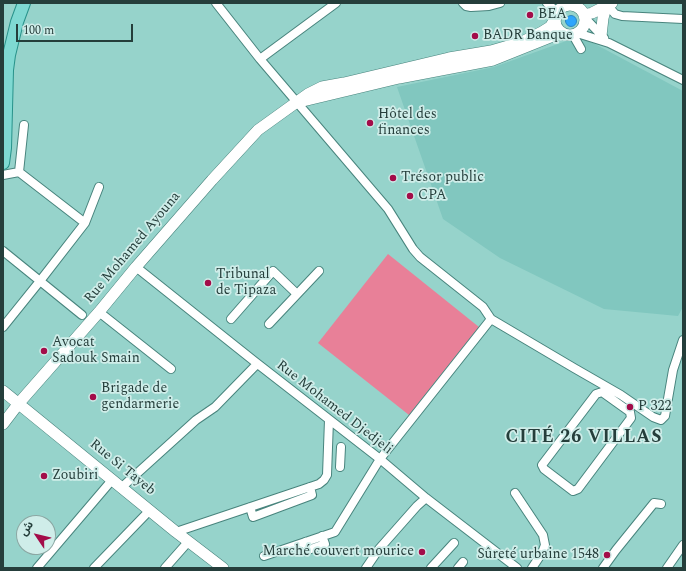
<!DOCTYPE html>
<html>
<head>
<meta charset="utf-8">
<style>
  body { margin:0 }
  #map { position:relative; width:686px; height:571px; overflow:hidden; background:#96d3cb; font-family:Spectral,"Noto Sans Arabic",serif }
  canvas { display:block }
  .frame { position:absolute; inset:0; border:4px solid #253e3b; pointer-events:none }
  .north { position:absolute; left:16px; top:515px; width:40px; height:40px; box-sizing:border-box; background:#cfede9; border:1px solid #8ba7a3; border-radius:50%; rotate:305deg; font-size:11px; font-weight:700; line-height:16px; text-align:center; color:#253e3b }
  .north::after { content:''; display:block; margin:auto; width:14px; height:18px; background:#a30c49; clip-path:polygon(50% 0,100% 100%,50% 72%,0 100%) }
  .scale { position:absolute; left:16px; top:24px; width:117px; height:18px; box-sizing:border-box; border:2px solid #253e3b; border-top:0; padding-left:5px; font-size:12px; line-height:14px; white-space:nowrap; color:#253e3b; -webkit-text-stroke:3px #cfede9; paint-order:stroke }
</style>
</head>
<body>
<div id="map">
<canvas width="686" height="571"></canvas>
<div class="frame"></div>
<div class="north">ش</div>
<div class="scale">100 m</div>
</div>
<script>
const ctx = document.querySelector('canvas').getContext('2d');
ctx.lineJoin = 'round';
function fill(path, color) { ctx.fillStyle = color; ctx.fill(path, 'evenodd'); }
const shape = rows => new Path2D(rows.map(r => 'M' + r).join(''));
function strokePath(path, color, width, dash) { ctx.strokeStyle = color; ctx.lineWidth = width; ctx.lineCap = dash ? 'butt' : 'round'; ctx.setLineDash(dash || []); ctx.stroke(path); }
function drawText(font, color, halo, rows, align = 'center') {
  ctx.font = font + ' Spectral,serif'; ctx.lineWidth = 3.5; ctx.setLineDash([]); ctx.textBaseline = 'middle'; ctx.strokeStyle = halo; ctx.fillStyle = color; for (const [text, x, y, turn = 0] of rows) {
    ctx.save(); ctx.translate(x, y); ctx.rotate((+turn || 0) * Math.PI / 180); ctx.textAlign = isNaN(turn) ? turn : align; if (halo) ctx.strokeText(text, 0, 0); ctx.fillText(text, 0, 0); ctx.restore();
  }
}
const built = shape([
  [580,36,683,91,683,307,678,316,604,309,500,258,443,219,397,87,494,67]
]);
const green = shape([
  [388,254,479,327,409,415,318,343]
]);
const water = shape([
  '565.5 21a5.5 5.5 0 1 1 11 0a5.5 5.5 0 1 1-11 0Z'
]);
const street = shape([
  [216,3,260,59,388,209,413,249,420,257,483,307,491,319,574,368,621,395,653,417,661,420,665,416,673,370,683,340],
  [463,3,466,6,471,7,489,6,500,3],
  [547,3,558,13],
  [569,3,570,5],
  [608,6,615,14,622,16,683,19],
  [586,19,604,38],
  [577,33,609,43,683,80],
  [573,35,581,49],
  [260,59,336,3],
  [19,172,24,125],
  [3,175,19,172,85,223],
  [3,251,82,315],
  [136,267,254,361,380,459,426,498,517,568],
  [99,312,171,369],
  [231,319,273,271,297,294],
  [269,324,319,271],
  [3,327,40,281,85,223,99,187],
  [602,392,630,412,631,418,578,489,573,491,544,469,542,465,596,394,602,392],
  [340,467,341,447],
  [122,487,196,420,215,407,257,364],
  [515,493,543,535,545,545,542,553,532,568],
  [250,507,253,517,312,495,310,487],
  [176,532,319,484,324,480,327,475,329,420],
  [305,542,308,550,325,544,322,536],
  [264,556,335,532,380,459,491,319],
  [37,568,112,480],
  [94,568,150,510],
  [165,568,188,542],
  [366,568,379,549,417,506,426,498],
  [431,568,454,543],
  [458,568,463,562],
  [603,568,616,550,654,503,661,504],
  [667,568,683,545]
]);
const secondary = shape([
  '555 20a15 15 0 1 1 30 0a15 15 0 1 1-30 0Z',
  [584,15,592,13,612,3],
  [601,36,603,18,606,7],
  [303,101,399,78,493,60,558,34,568,35],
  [3,391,176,532,223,568],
  [3,424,19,403,99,312,136,267,212,180,258,130,308,94,322,87,344,83,449,58,491,51,522,42,542,32,550,27,556,18]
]);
const primary = shape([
  [3,163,5,148,7,70,9,55,17,22,24,3]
]);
const markers = [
  [530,15,4,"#a30c49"],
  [475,36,4,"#a30c49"],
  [370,123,4,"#a30c49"],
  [393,178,4,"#a30c49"],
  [410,196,4,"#a30c49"],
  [208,283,4,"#a30c49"],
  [44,351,4,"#a30c49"],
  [93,397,4,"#a30c49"],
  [630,407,4,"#a30c49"],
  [44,476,4,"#a30c49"],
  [422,552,4,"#a30c49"],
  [607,555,4,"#a30c49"]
];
const poiNames = [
  ["BEA",538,15],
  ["BADR Banque",483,36],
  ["Hôtel des",378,115],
  ["finances",378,131],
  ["Trésor public",401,178],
  ["CPA",418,196],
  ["Tribunal",216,275],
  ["de Tipaza",216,291],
  ["Avocat",52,343],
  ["Sadouk Smain",52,359],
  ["Brigade de",101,389],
  ["gendarmerie",101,405],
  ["P 322",638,407],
  ["Zoubiri",52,476],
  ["Marché couvert mourice",414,552,"right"],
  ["Sûreté urbaine 1548",599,555,"right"]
];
const streetNames = [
  ["Rue Mohamed Ayouna",133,248,-50],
  ["Rue Mohamed Djedjeli",334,408,38],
  ["Rue Si Tayeb",122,468,39]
];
const districtNames = [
  ["CITÉ 26 VILLAS",584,438]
];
fill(built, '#81c7bf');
fill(green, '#e88098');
fill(water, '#2ea5fc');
strokePath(water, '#2b86c2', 1);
strokePath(street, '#48847d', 10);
strokePath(secondary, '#48847d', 12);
strokePath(primary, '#28928a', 14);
strokePath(street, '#fff', 8);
strokePath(secondary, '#fff', 11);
strokePath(primary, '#7fd9d2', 12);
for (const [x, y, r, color] of markers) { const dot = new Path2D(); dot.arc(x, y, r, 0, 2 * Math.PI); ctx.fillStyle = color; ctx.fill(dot); strokePath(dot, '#cfede9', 1.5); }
drawText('14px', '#253e3b', '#cfede9', poiNames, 'left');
drawText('14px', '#253e3b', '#cfede9', streetNames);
ctx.letterSpacing = '1px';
drawText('bold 18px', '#253e3b', '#cfede9', districtNames);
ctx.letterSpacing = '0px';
</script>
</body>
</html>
